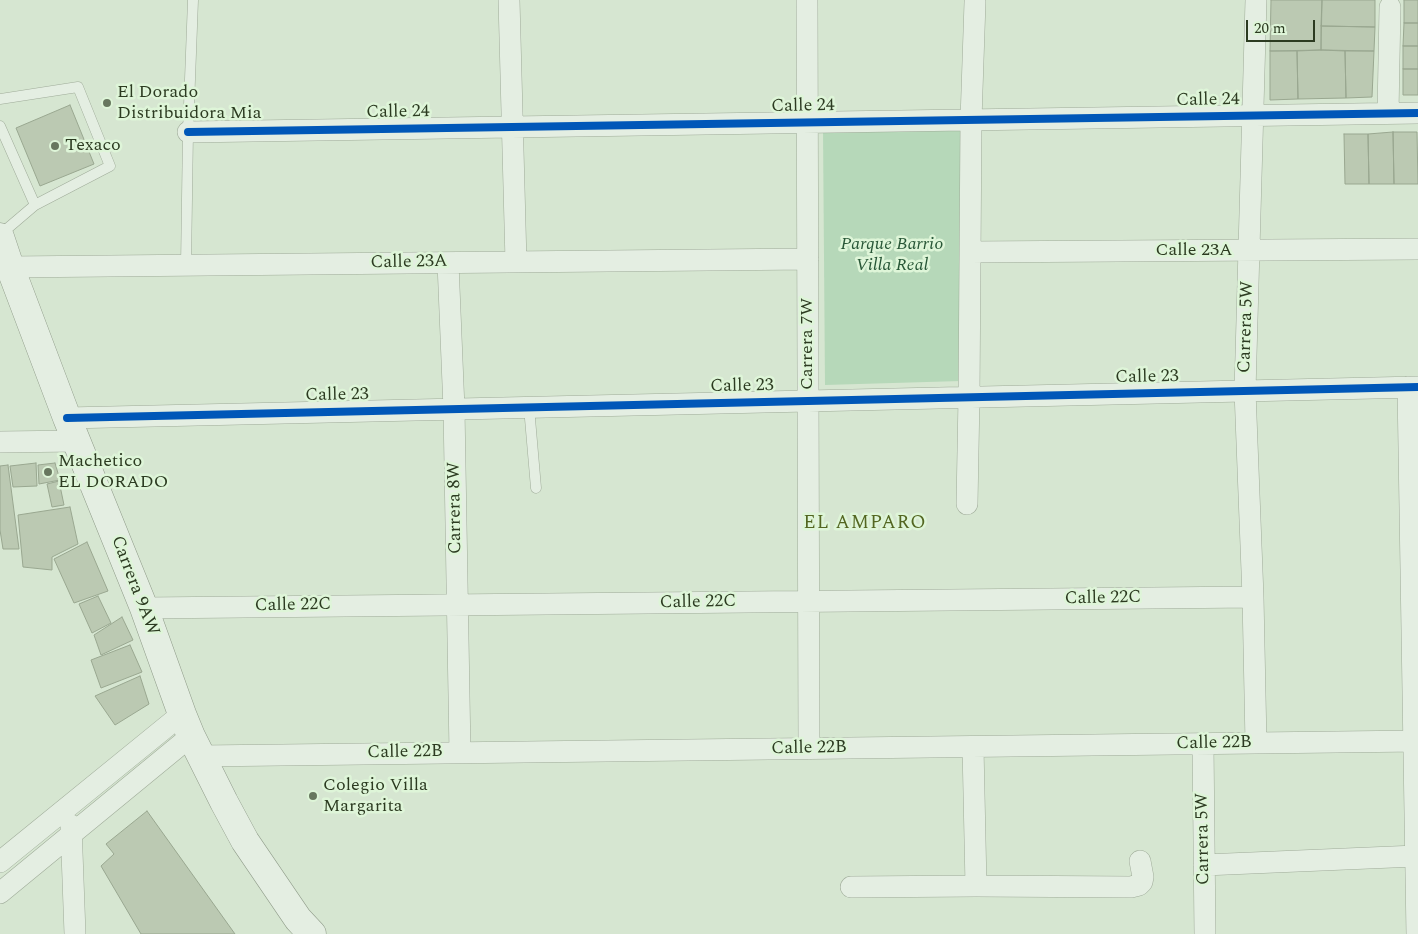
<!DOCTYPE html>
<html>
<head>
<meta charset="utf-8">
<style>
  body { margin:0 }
  #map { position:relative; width:1418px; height:934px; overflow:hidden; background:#d6e6d1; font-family:Spectral,serif }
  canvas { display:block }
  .scale { position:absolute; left:1246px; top:20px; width:69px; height:22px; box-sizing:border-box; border:2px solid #2c3b21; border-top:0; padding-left:6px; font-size:15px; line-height:18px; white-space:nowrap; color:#2c3b21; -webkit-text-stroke:4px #def5d8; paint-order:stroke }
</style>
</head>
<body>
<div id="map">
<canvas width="1418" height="934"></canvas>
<div class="scale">20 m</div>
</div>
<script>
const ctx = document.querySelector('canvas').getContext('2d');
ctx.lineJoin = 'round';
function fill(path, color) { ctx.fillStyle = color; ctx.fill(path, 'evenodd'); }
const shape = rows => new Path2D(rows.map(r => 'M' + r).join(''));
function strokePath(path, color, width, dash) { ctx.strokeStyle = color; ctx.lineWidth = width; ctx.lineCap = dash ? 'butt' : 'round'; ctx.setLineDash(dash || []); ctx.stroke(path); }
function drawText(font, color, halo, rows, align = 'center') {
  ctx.font = font + ' Spectral,serif'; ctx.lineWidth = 5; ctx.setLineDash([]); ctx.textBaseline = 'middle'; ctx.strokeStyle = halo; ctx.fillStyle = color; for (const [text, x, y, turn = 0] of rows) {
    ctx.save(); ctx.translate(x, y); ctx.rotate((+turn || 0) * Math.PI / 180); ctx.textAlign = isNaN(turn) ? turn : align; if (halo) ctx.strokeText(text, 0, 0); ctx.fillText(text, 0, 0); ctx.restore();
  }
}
const green = shape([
  [960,129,961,381,825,385,823,130]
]);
const building = shape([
  [1271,0,1322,0,1321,50,1270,51,1271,0],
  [1322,0,1375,0,1375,27,1321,26,1322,0],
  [1404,0,1418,0,1418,23,1404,23,1404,0],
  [1404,23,1418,23,1418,46,1403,46,1404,23],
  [1321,26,1375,27,1374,51,1321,50,1321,26],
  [1403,46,1418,46,1418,69,1403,69,1403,46],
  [1321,50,1345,51,1346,98,1298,99,1297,51,1321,50],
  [1270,51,1297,51,1298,99,1270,100,1270,51],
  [1345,51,1374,51,1372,97,1346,98,1345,51],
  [1403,69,1418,69,1418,95,1403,95,1403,69],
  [70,105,94,164,40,186,16,128,70,105],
  [1393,132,1417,132,1418,184,1394,184,1393,132],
  [1393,132,1394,184,1369,184,1368,134,1393,132],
  [1344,134,1368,134,1369,184,1345,184,1344,134],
  [36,463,37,486,13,487,10,466,36,463],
  [55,463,60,480,39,484,38,465,55,463],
  [8,465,19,549,3,549,0,530,0,466,8,465],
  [59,481,64,505,52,507,47,484,59,481],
  [70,507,78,544,52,557,52,570,23,567,18,515,70,507],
  [87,542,108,591,74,603,54,559,87,542],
  [98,596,111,623,92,633,79,604,98,596],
  [122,617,133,640,101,655,94,635,122,617],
  [130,645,142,672,101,688,91,660,130,645],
  [140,676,149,704,115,725,95,696,140,676],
  [147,811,235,934,141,934,101,866,114,854,106,844,147,811]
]);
const service = shape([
  [0,99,78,87,110,166,35,205],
  [0,126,35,205,1,234],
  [186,265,188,132,193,0],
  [529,407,536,488]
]);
const minor = shape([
  [509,0,516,262],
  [807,0,809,749],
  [1256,0,1245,391,1253,597,1256,743],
  [1388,113,1390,7],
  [188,132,1418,113],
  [970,252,1418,249],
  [448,263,454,409,460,753],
  [10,267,808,259],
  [1408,387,1417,934],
  [67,418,1418,387],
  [0,442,78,441],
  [967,504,969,397,971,120,975,2],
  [144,608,1253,597],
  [1203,744,1205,934],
  [973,747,976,886],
  [201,756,1418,741],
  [71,825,75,934],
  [0,862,182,714],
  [1204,865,1416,856],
  [851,887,976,886,1131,887,1139,885,1142,882,1143,877,1140,861],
  [0,893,191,736]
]);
const secondary = shape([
  [0,237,10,267,67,418,144,608,182,714,191,736,224,802,245,841,298,919,312,934]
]);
const cycleway = shape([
  [188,132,1418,113],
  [67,418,1418,387]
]);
const markers = [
  [107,103,5,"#68775f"],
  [55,146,5,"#68775f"],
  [48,472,5,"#68775f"],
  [313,796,5,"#68775f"]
];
const poiNames = [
  ["El Dorado",117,93],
  ["Distribuidora Mia",117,114],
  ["Texaco",65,146],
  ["Machetico",58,462],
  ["EL DORADO",58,483],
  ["Colegio Villa",323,786],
  ["Margarita",323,807]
];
const streetNames = [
  ["Calle 24",1208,101,-1],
  ["Calle 24",803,107,-1],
  ["Calle 24",398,113,-1],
  ["Calle 23A",1194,251],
  ["Calle 23A",409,263,-1],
  ["Carrera 5W",1247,327,-88],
  ["Carrera 7W",808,344,-90],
  ["Calle 23",1147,378,-1],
  ["Calle 23",742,387,-1],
  ["Calle 23",337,396,-1],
  ["Carrera 8W",456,508,-91],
  ["Carrera 9AW",134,586,69],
  ["Calle 22C",1103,599,-1],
  ["Calle 22C",698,603,-1],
  ["Calle 22C",293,606,-1],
  ["Calle 22B",1214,744,-1],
  ["Calle 22B",809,749,-1],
  ["Calle 22B",405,753,-1],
  ["Carrera 5W",1204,839,-91]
];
const parkNames = [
  ["Parque Barrio",892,245],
  ["Villa Real",892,266]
];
const neighbourhoodNames = [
  ["EL AMPARO",865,524]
];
fill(green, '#b6d8b9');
fill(building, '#bbc9b2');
strokePath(building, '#99a790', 1);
strokePath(service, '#9fab99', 11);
strokePath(minor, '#9fab99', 22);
strokePath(secondary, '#8f9b89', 29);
strokePath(service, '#e4eee2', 10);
strokePath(minor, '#e4eee2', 21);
strokePath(secondary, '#e4eee2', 28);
strokePath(cycleway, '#0057b8', 8);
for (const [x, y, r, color] of markers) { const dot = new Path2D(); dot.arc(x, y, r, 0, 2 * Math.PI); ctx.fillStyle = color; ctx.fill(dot); strokePath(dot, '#def5d8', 2); }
drawText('18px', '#2c3b21', '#def5d8', poiNames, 'left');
drawText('18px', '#2c3b21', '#def5d8', streetNames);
drawText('italic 18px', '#285737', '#def5d8', parkNames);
ctx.letterSpacing = '1px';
drawText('19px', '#536621', '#def5d8', neighbourhoodNames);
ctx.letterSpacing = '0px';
</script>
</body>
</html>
